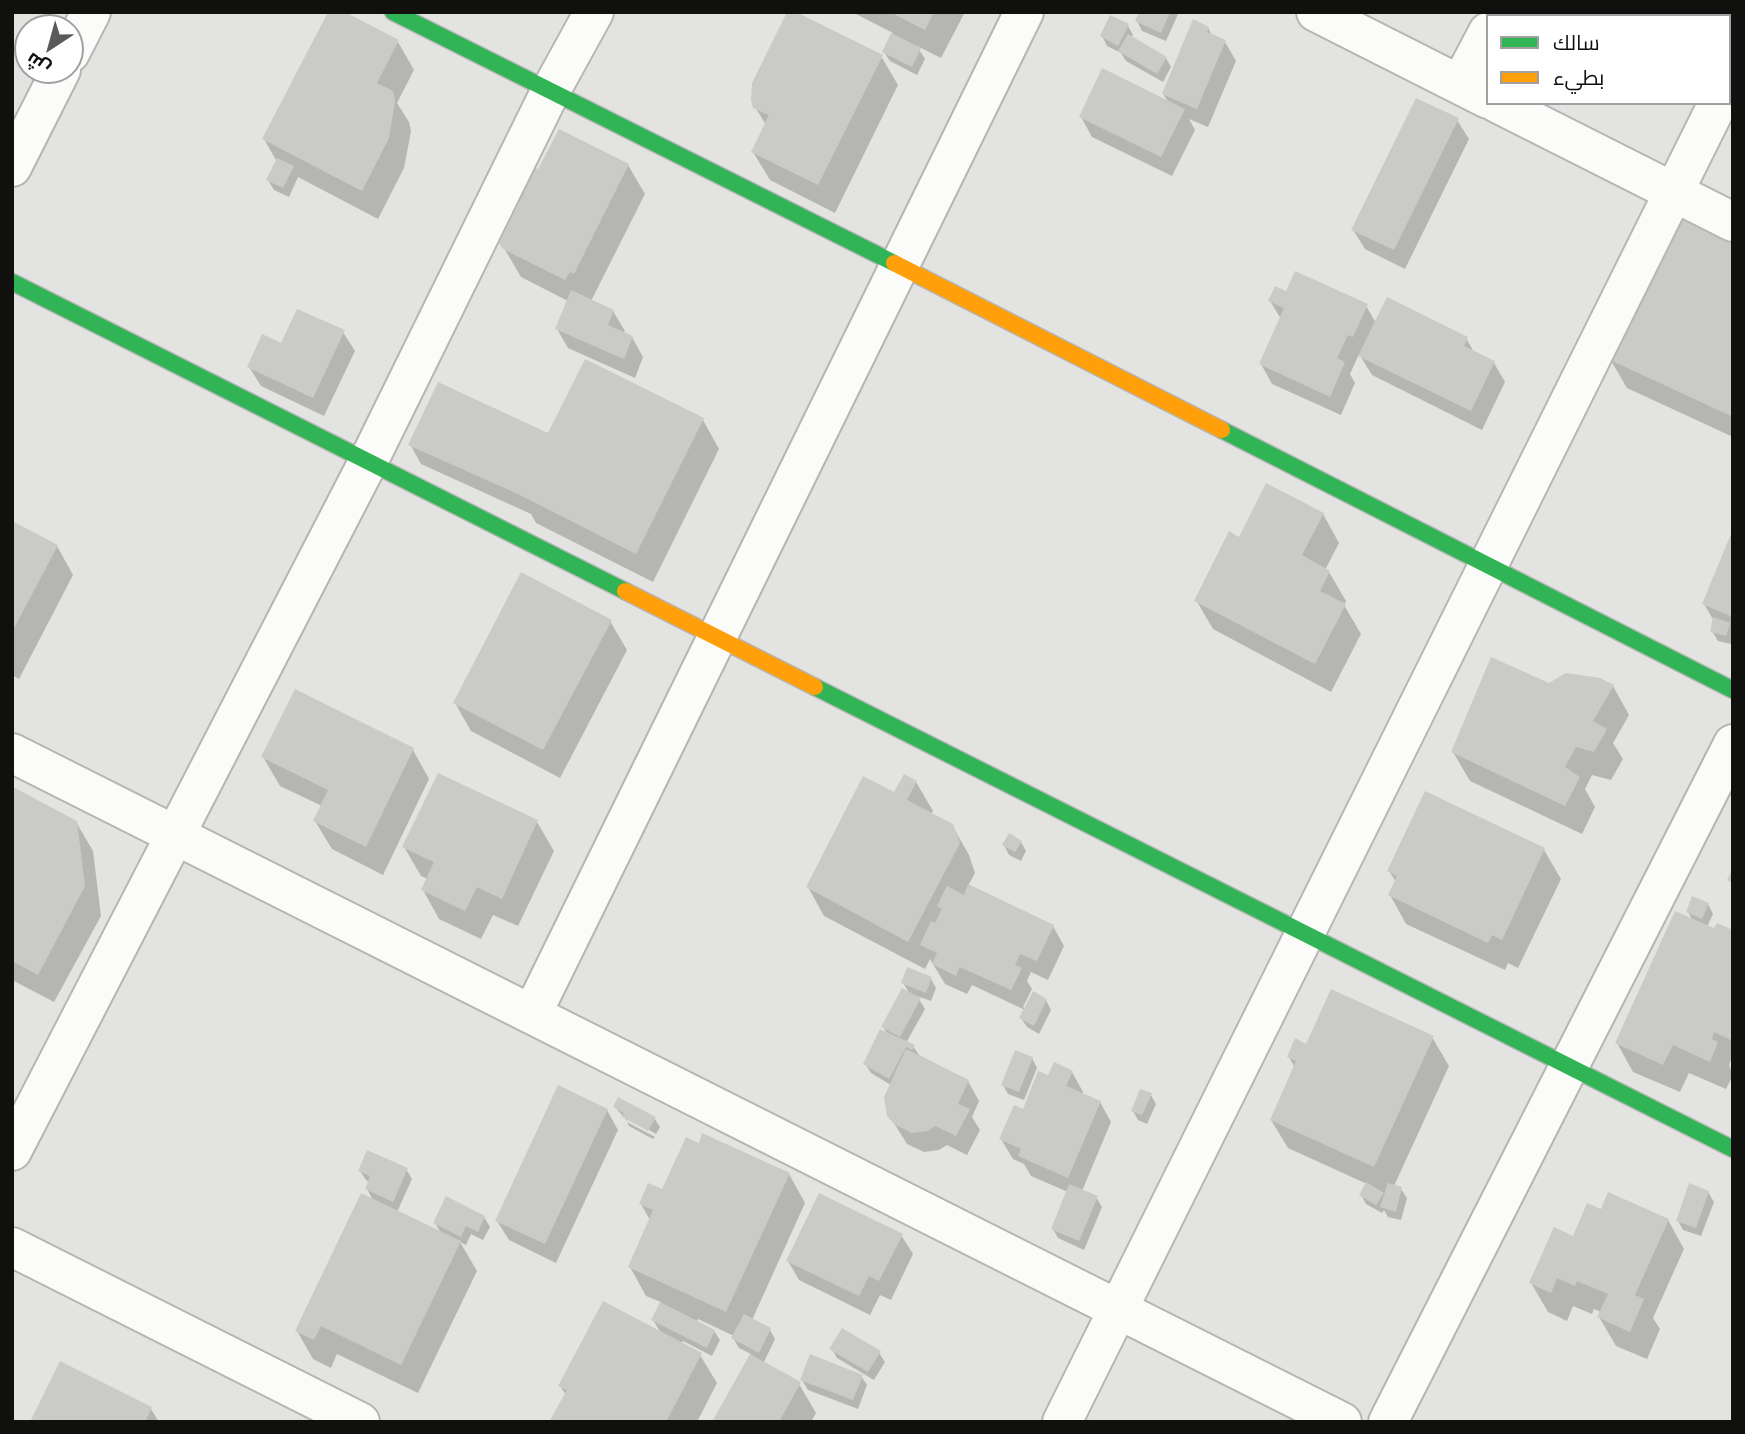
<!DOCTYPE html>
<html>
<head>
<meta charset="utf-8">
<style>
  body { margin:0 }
  #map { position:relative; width:1745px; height:1434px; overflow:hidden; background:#e3e4e1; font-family:Lato,Cairo,sans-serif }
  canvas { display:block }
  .frame { position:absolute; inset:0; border:14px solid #10110f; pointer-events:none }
  .legend { position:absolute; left:1486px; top:14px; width:245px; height:91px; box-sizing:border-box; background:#fff; border:2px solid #9fa09f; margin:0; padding:9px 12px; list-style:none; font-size:21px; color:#10110f }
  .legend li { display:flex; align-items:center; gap:14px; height:35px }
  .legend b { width:35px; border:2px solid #9fa09f }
  .north { position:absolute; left:14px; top:14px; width:70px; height:70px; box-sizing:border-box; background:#fff; border:2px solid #9fa09f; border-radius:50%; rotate:216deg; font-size:19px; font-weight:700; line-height:28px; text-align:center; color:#10110f }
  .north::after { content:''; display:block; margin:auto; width:24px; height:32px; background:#5a5b58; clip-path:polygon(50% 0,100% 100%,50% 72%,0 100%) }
</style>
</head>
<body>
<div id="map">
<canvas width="1745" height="1434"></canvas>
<div class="frame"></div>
<ul class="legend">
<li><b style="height:9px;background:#30b455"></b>سالك</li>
<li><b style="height:9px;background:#ff9f0a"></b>بطيء</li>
</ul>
<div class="north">ش</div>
</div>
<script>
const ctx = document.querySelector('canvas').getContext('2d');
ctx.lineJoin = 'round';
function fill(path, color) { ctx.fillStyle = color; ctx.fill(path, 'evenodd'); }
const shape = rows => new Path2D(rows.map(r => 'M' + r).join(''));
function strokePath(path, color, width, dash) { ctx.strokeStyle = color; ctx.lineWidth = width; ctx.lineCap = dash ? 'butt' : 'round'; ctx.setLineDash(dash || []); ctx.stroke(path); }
const shadow = shape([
  [852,12,965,12,941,58,917,46,925,59,917,75,890,61,884,52,893,33],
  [1141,12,1179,12,1166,41,1142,31,1137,21],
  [1527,12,1684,12,1686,16,1525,16],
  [1128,26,1133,35,1131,38,1166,58,1171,67,1163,82,1126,61,1121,53,1107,46,1102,36],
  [1208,28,1213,37,1225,42,1236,61,1208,127,1189,119,1195,130,1172,176,1092,137,1081,117,1169,103,1163,94],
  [398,42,414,70,397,103,409,122,411,131,404,168,378,219,298,177,289,197,274,190,268,180,277,162,264,139],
  [881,56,898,85,835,213,770,180,753,152,766,125,755,107],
  [1457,120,1469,139,1405,269,1365,249,1353,230],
  [628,165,645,194,591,301,613,311,625,331,623,334,632,337,643,357,635,378,568,348,557,329,568,301,521,277,501,243,522,200,515,186,539,171],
  [1733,245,1733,437,1627,388,1610,359],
  [1287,293,1366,306,1376,323,1466,338,1475,354,1494,363,1505,382,1482,430,1372,375,1359,354,1350,374,1355,383,1341,415,1272,384,1261,364,1281,319,1270,301],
  [343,332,355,351,324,416,261,386,249,367,282,346],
  [703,420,719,449,653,582,536,523,531,514,421,464,410,444],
  [1323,514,1339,543,1325,570,1329,572,1346,601,1344,605,1361,634,1331,692,1213,629,1196,600],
  [12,523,57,546,73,575,19,679,12,675],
  [1733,533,1733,639,1731,644,1718,641,1712,631,1714,621,1704,604],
  [610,621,627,650,560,778,471,731,455,703],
  [1549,685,1613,686,1629,715,1613,743,1623,759,1611,780,1592,775,1585,789,1595,807,1582,834,1470,781,1453,752],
  [413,750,429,779,383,875,332,849,315,821,322,806,280,786,263,757],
  [916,782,933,811,931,814,952,825,969,855,975,873,968,886,1053,926,1064,946,1048,980,1031,972,1027,981,1032,989,1023,1007,1026,1009,1046,1000,1051,1010,1039,1034,1027,1027,1021,1018,1025,1010,972,985,967,994,945,984,930,959,925,969,824,916,808,887,895,795],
  [14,789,76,822,93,851,101,916,54,1002,12,980],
  [537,822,554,851,518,926,493,915,481,939,439,919,423,890,428,879,421,876,404,847],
  [1021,842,1026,851,1021,861,1009,855,1004,845],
  [1544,850,1561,879,1518,968,1508,963,1505,970,1406,924,1390,895,1396,882,1389,871],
  [1708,904,1713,914,1707,927,1733,932,1733,1061,1731,1060,1729,1065,1733,1075,1726,1089,1689,1073,1680,1092,1633,1072,1617,1043,1693,921,1688,912],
  [931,979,936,988,931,1001,917,996,925,1009,906,1043,913,1046,919,1055,968,1081,979,1101,972,1117,980,1130,967,1155,947,1145,939,1150,924,1152,907,1144,889,1115,891,1085,871,1073,865,1064,888,1035,883,1027,910,994,903,983],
  [1432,1037,1449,1066,1394,1186,1401,1189,1407,1198,1401,1220,1388,1217,1384,1210,1382,1213,1366,1204,1361,1195,1367,1184,1288,1148,1271,1120,1295,1068,1289,1057,1307,1046],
  [1032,1058,1037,1068,1024,1100,1008,1094,1003,1085],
  [1072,1072,1083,1092,1082,1095,1100,1102,1111,1122,1082,1191,1096,1197,1102,1207,1084,1250,1058,1238,1053,1229,1068,1192,1031,1176,1024,1164,1013,1159,1001,1139,1049,1077],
  [1151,1095,1156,1104,1147,1124,1138,1120,1133,1111],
  [615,1107,654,1118,660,1127,656,1134,627,1117,627,1121],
  [607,1110,618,1130,556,1263,509,1240,497,1221],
  [627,1122,655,1137,653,1139,629,1126],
  [406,1169,412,1179,397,1212,441,1233,435,1223,484,1217,490,1227,483,1240,471,1234,466,1245,460,1242,477,1271,418,1393,337,1354,331,1368,313,1359,297,1331,373,1200,367,1189,370,1182,366,1180,360,1171],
  [789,1174,805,1203,752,1320,770,1330,775,1339,763,1364,799,1384,816,1413,811,1422,714,1422,751,1354,739,1348,733,1338,734,1336,698,1319,697,1322,714,1331,720,1340,712,1356,683,1341,681,1344,700,1355,717,1383,697,1422,551,1422,566,1395,560,1386,661,1333,653,1320,661,1302,646,1296,630,1267,650,1220,641,1204,663,1191],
  [1708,1192,1714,1202,1701,1236,1683,1230,1678,1221],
  [1602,1211,1668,1220,1684,1249,1653,1318,1660,1329,1647,1359,1616,1346,1599,1317,1601,1312,1594,1309,1592,1314,1573,1306,1567,1321,1548,1312,1531,1283],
  [901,1235,913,1254,891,1300,880,1295,870,1315,799,1280,788,1261],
  [832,1349,879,1353,885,1362,874,1380,837,1358],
  [861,1376,867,1385,858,1409,808,1390,802,1380],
  [151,1409,159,1422,31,1422]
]);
const building = shape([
  [328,12,345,12,399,40,377,83,393,91,395,101,389,138,362,191,262,139],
  [787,12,796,12,883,55,818,185,751,152,769,115,753,108,751,100,752,83],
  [890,12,934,12,925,30],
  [1139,12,1170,12,1161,33,1135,21],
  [1525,12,1658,12,1656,16,1523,16],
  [1110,15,1129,24,1118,46,1100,36],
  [1193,19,1209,27,1207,32,1226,40,1197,109,1162,94],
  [891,33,921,48,912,67,882,52],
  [1128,34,1167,57,1157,74,1118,51],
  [1102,68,1185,109,1161,157,1079,117],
  [1416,98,1459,118,1394,250,1351,230],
  [559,129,629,164,574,274,570,272,565,280,503,249,499,243,524,193,513,186,525,163,538,169],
  [277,158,294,166,283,188,266,180],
  [1674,216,1733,243,1731,416,1608,359],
  [1295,271,1368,304,1353,337,1348,335,1337,358,1345,362,1330,397,1259,364,1284,308,1268,301,1275,286,1286,291],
  [571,290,614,310,608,325,633,336,624,359,555,329],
  [1387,297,1468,337,1464,346,1495,361,1471,411,1358,356],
  [297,309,345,330,313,398,247,367,262,334,281,343],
  [585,359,704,418,636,554,518,494,408,445,438,382,548,433],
  [1266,483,1324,513,1302,555,1330,571,1320,591,1346,604,1315,664,1194,601,1229,531,1239,537],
  [12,521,58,545,12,632],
  [1733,529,1733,617,1702,604],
  [521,572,612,620,543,750,453,703],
  [1713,617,1730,623,1726,636,1710,632],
  [1491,657,1549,683,1566,673,1600,678,1614,685,1593,721,1607,729,1594,752,1576,747,1565,767,1580,777,1565,806,1451,752],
  [295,689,414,748,366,847,313,821,328,790,261,757],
  [438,773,538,820,502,899,477,887,465,911,421,890,434,862,402,847],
  [904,774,917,781,907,800,953,824,960,843,908,942,806,887,863,776,894,792],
  [13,787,77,821,85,886,38,975,12,961],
  [1425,791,1545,848,1502,940,1492,935,1488,943,1388,895,1397,876,1387,871],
  [1009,833,1022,841,1015,852,1002,845],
  [1733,868,1733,883,1727,880],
  [968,884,1054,925,1037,961,1020,954,1015,965,1022,968,1011,990,960,967,956,976,932,964,937,953,920,945,931,921,935,923,942,909,937,906,947,886,964,895],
  [1692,896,1709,903,1702,919,1686,912],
  [1675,911,1714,928,1717,923,1733,930,1733,1041,1714,1032,1712,1039,1718,1042,1710,1062,1673,1045,1663,1065,1615,1043],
  [907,967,932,977,926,993,901,983],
  [902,988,921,998,900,1037,881,1027],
  [1331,989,1434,1036,1374,1167,1270,1120,1296,1061,1287,1057,1295,1038,1306,1044],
  [1033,991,1047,999,1034,1026,1019,1018],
  [880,1029,915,1045,912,1050,906,1047,889,1079,863,1064],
  [906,1049,969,1080,958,1104,970,1109,956,1136,935,1126,928,1131,912,1133,894,1124,887,1116,884,1097],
  [1015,1050,1033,1057,1019,1092,1001,1085],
  [1054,1062,1073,1071,1066,1086,1101,1101,1068,1178,1018,1156,1021,1149,999,1139,1014,1105,1023,1109,1038,1071,1048,1075],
  [558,1085,608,1109,545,1244,495,1221],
  [1140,1089,1152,1093,1142,1115,1131,1111],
  [618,1097,656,1117,648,1131,622,1117,624,1113,613,1107],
  [702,1133,790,1173,726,1312,628,1267,653,1210,639,1204,648,1183,662,1189,686,1137,699,1143],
  [367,1150,408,1168,393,1202,365,1189,370,1176,358,1171],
  [1366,1182,1384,1193,1376,1205,1359,1195],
  [1388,1183,1402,1187,1396,1212,1380,1207],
  [1689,1183,1709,1191,1696,1228,1676,1221],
  [1069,1184,1098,1196,1079,1241,1051,1229],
  [1608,1192,1669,1219,1635,1295,1644,1299,1630,1332,1597,1317,1608,1294,1577,1281,1575,1286,1557,1278,1551,1293,1529,1283,1554,1227,1573,1236,1587,1203,1601,1209],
  [361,1193,461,1241,401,1365,321,1326,314,1340,295,1331],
  [819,1193,903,1234,879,1281,869,1276,859,1296,786,1261],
  [446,1196,485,1216,478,1232,466,1226,461,1237,433,1223],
  [603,1301,702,1353,666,1422,549,1422,567,1390,558,1386],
  [660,1302,715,1330,707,1348,651,1320],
  [744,1314,771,1328,759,1353,731,1338],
  [842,1328,881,1351,868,1372,829,1349],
  [750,1354,801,1382,779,1422,712,1422],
  [810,1354,863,1375,853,1400,800,1380],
  [60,1361,152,1407,145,1422,30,1422]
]);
const street = shape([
  [1316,12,1488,99],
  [70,53,91,12],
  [1729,80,1733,73],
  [1460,85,1488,32],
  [1497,103,1733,222],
  [12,167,61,70],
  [12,753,1342,1422],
  [532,1014,1024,12],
  [12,1151,368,462,550,92,594,12],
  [12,1247,360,1422],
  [1062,1422,1718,103],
  [1388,1422,1733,744]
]);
const fast = shape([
  [393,12,894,263],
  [12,282,625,591],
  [1222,430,1733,690],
  [815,687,1733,1149]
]);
const slow = shape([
  [894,263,1222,430],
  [625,591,815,687]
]);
fill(shadow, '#0003');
fill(building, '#cacbc9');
strokePath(street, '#b5b6b4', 42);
strokePath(fast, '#b5b6b4', 19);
strokePath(slow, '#b5b6b4', 19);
strokePath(street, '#fbfbfa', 38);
strokePath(fast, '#30b455', 16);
strokePath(slow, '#ff9f0a', 16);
</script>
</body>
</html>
